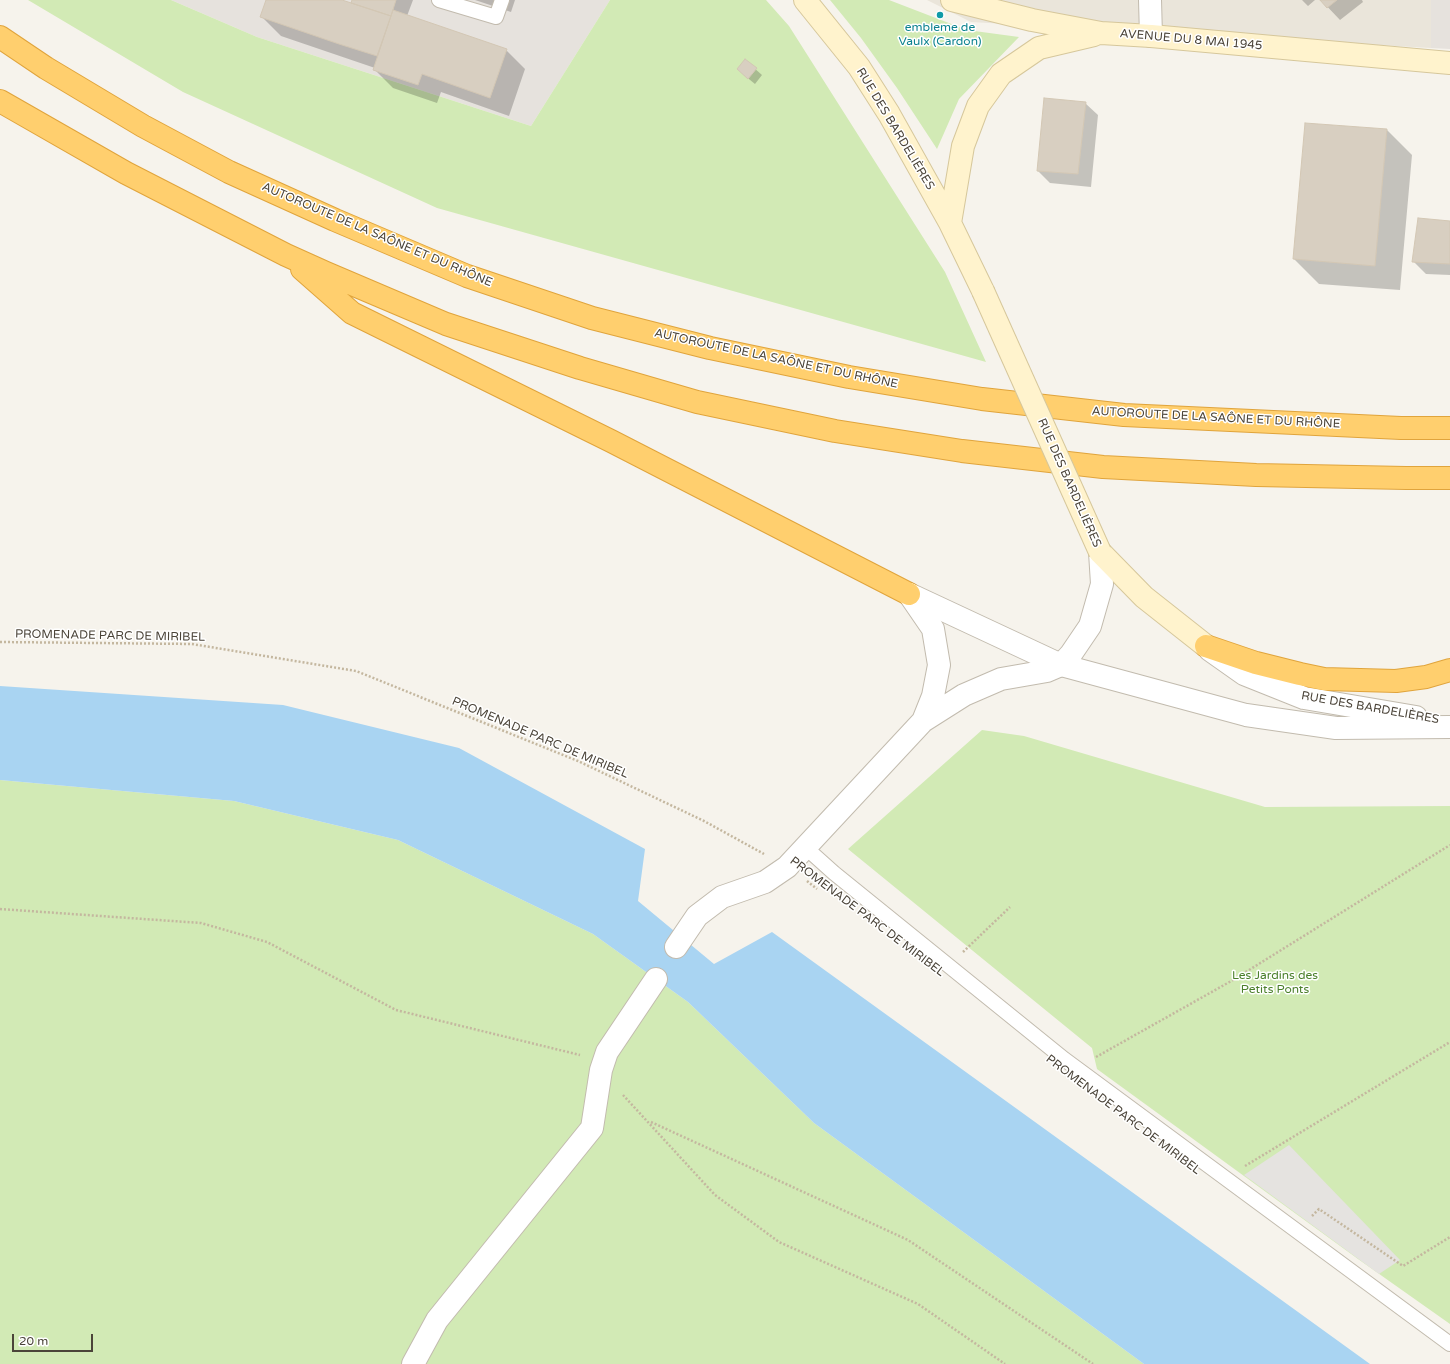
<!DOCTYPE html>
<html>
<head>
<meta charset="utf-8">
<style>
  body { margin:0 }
  #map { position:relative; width:1450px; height:1364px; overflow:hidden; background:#f6f3ec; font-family:"Varela Round",sans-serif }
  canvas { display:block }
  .scale { position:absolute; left:12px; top:1334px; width:81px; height:18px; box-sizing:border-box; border:2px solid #4b4439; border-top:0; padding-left:5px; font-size:12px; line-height:14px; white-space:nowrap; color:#4b4439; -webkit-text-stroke:3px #fff; paint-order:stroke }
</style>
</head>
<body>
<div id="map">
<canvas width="1450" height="1364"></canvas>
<div class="scale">20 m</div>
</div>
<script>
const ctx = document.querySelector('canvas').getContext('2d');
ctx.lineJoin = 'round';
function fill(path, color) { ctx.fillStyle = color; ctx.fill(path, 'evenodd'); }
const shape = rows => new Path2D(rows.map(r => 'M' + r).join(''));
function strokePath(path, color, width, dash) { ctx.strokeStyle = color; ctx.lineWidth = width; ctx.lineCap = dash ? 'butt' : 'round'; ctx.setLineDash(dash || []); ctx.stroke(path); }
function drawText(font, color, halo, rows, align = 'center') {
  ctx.font = font + ' "Varela Round",sans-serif'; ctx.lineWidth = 3; ctx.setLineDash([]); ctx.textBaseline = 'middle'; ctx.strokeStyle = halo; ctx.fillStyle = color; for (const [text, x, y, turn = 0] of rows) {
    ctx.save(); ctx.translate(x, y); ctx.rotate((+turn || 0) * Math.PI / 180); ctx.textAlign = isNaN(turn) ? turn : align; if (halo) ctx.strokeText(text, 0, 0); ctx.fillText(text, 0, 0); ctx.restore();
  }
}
const residential = shape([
  [927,0,1431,0,1431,48,971,22]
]);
const industrial = shape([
  [171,0,610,0,531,126,257,37],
  [1431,0,1450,0,1450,49,1431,48]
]);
const green = shape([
  [28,0,171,0,257,37,531,126,610,0,766,0,789,26,945,272,986,362,437,208,183,92],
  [830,0,889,0,967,30,1019,37,959,99,937,149,897,88,861,38],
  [982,730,1024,736,1265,807,1450,806,1450,1324,1358,1259,1097,1069,1092,1048,848,849],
  [0,780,234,801,398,840,593,934,688,1002,814,1123,1144,1364,0,1364]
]);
const parking = shape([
  [1289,1145,1400,1260,1379,1274,1244,1175]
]);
const water = shape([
  [0,686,283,705,459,748,645,849,638,901,714,964,772,932,1370,1364,1144,1364,814,1123,688,1002,593,934,398,840,234,801,0,780]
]);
const shadow = shape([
  [267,0,339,0,351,4,353,0,413,0,407,16,506,50,525,69,509,116,441,92,437,103,393,88,374,69,375,68,281,36,262,17],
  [475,0,515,0,511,12],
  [1302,0,1315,0,1308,6],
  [1321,0,1362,0,1363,2,1340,20],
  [745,60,762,75,755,84,744,75],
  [1085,103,1098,115,1091,187,1050,183,1038,171],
  [1387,130,1412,155,1400,290,1319,284,1294,259],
  [1450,222,1450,275,1426,274,1413,261]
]);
const building = shape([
  [266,0,342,0,391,16,377,56,339,44,260,17,266,0],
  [352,0,396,0,391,16,351,3,352,0],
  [1320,0,1337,0,1327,8,1320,0],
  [393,10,507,49,490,98,422,74,418,85,373,70,393,10],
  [745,59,757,68,748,79,737,69,745,59],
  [1044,98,1086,102,1078,174,1037,171,1044,98],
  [1305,123,1387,129,1375,266,1293,259,1305,123],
  [1418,218,1450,221,1450,264,1412,262,1418,218]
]);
const path = shape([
  [0,642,192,644,356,671,578,761,704,821,764,854],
  [807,881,817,889],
  [0,909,201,923,267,942,396,1010,580,1055],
  [963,952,1010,907],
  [1096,1057,1233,980,1450,845],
  [623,1095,715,1195,779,1242,918,1304,1005,1364],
  [651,1122,908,1240,1093,1364],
  [1245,1166,1450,1042],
  [1312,1216,1319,1209,1403,1266,1450,1237]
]);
const service = shape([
  [439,0,496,17,502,0],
  [805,847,834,873,1064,1059,1450,1344]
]);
const minor = shape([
  [1150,0,1151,36],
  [909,594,933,629,939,665,933,696,923,721],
  [676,947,697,916,722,897,765,882,787,867,923,721,964,695,1001,679,1047,671,1061,665,1071,654,1090,626,1102,584,1100,552],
  [413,1364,437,1320,592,1128,601,1070,607,1052,656,979]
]);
const tertiary = shape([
  [909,594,1061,665,1246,715,1336,728,1450,727],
  [1210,650,1244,674,1304,698,1416,717]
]);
const secondary = shape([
  [805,0,859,67,889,114,950,223,983,291],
  [952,0,1032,20,1101,33,1151,36,1450,63],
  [950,223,963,146,978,106,1001,74,1039,48,1094,35],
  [1100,552,1144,597,1206,646]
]);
const motorway = shape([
  [0,37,46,68,143,126,229,172,335,220,467,276,592,318,710,348,849,377,982,399,1124,415,1401,428,1450,428],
  [0,101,126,173,286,255,326,273,446,324,580,368,697,402,835,431,962,451,1103,467,1256,475,1406,478,1450,478],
  [302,269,352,313,611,441,909,594],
  [1206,646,1256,663,1300,674,1324,679,1396,681,1426,677,1450,670]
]);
const secondaryBridge = shape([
  [983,291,1100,552]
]);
const markers = [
  [940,15,4,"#0f9aa8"]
];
const cultureNames = [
  ["embleme de",940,28],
  ["Vaulx (Cardon)",940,42]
];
const streetNames = [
  ["AVENUE DU 8 MAI 1945",1191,40,5],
  ["RUE DES BARDELIÈRES",895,129,59],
  ["AUTOROUTE DE LA SAÔNE ET DU RHÔNE",377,235,23],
  ["AUTOROUTE DE LA SAÔNE ET DU RHÔNE",776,359,12],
  ["AUTOROUTE DE LA SAÔNE ET DU RHÔNE",1216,418,3],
  ["RUE DES BARDELIÈRES",1069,483,66],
  ["PROMENADE PARC DE MIRIBEL",110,636,1],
  ["RUE DES BARDELIÈRES",1370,708,10],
  ["PROMENADE PARC DE MIRIBEL",540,738,23],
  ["PROMENADE PARC DE MIRIBEL",867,917,37],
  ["PROMENADE PARC DE MIRIBEL",1123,1115,37]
];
const parkNames = [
  ["Les Jardins des",1275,976],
  ["Petits Ponts",1275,990]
];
fill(residential, '#eae5da');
fill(industrial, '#e6e2dd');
fill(green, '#d2eab5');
fill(parking, '#e5e3e0');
fill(water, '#a9d4f2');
fill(shadow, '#0003');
fill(building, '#d8cfc1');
strokePath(building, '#d3c7b4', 1);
strokePath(service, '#c2bbae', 16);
strokePath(minor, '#c2bbae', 24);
strokePath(tertiary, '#c2bbae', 24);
strokePath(secondary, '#d6c79b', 24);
strokePath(motorway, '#e0a43c', 24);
strokePath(path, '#c4b79f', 2.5, [2, 2]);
strokePath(service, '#fff', 14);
strokePath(minor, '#fff', 22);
strokePath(tertiary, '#fff', 22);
strokePath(secondary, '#fff3cd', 22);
strokePath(motorway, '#ffcf6e', 22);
strokePath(secondaryBridge, '#d6c79b', 24, []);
strokePath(secondaryBridge, '#fff3cd', 22);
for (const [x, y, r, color] of markers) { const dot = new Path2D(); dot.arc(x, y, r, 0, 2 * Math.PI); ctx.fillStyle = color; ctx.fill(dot); strokePath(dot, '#fff', 1.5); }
drawText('12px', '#0d838f', '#fff', cultureNames);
drawText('12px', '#4b4439', '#fff', streetNames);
drawText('12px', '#4a7f2a', '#fff', parkNames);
</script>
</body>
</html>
